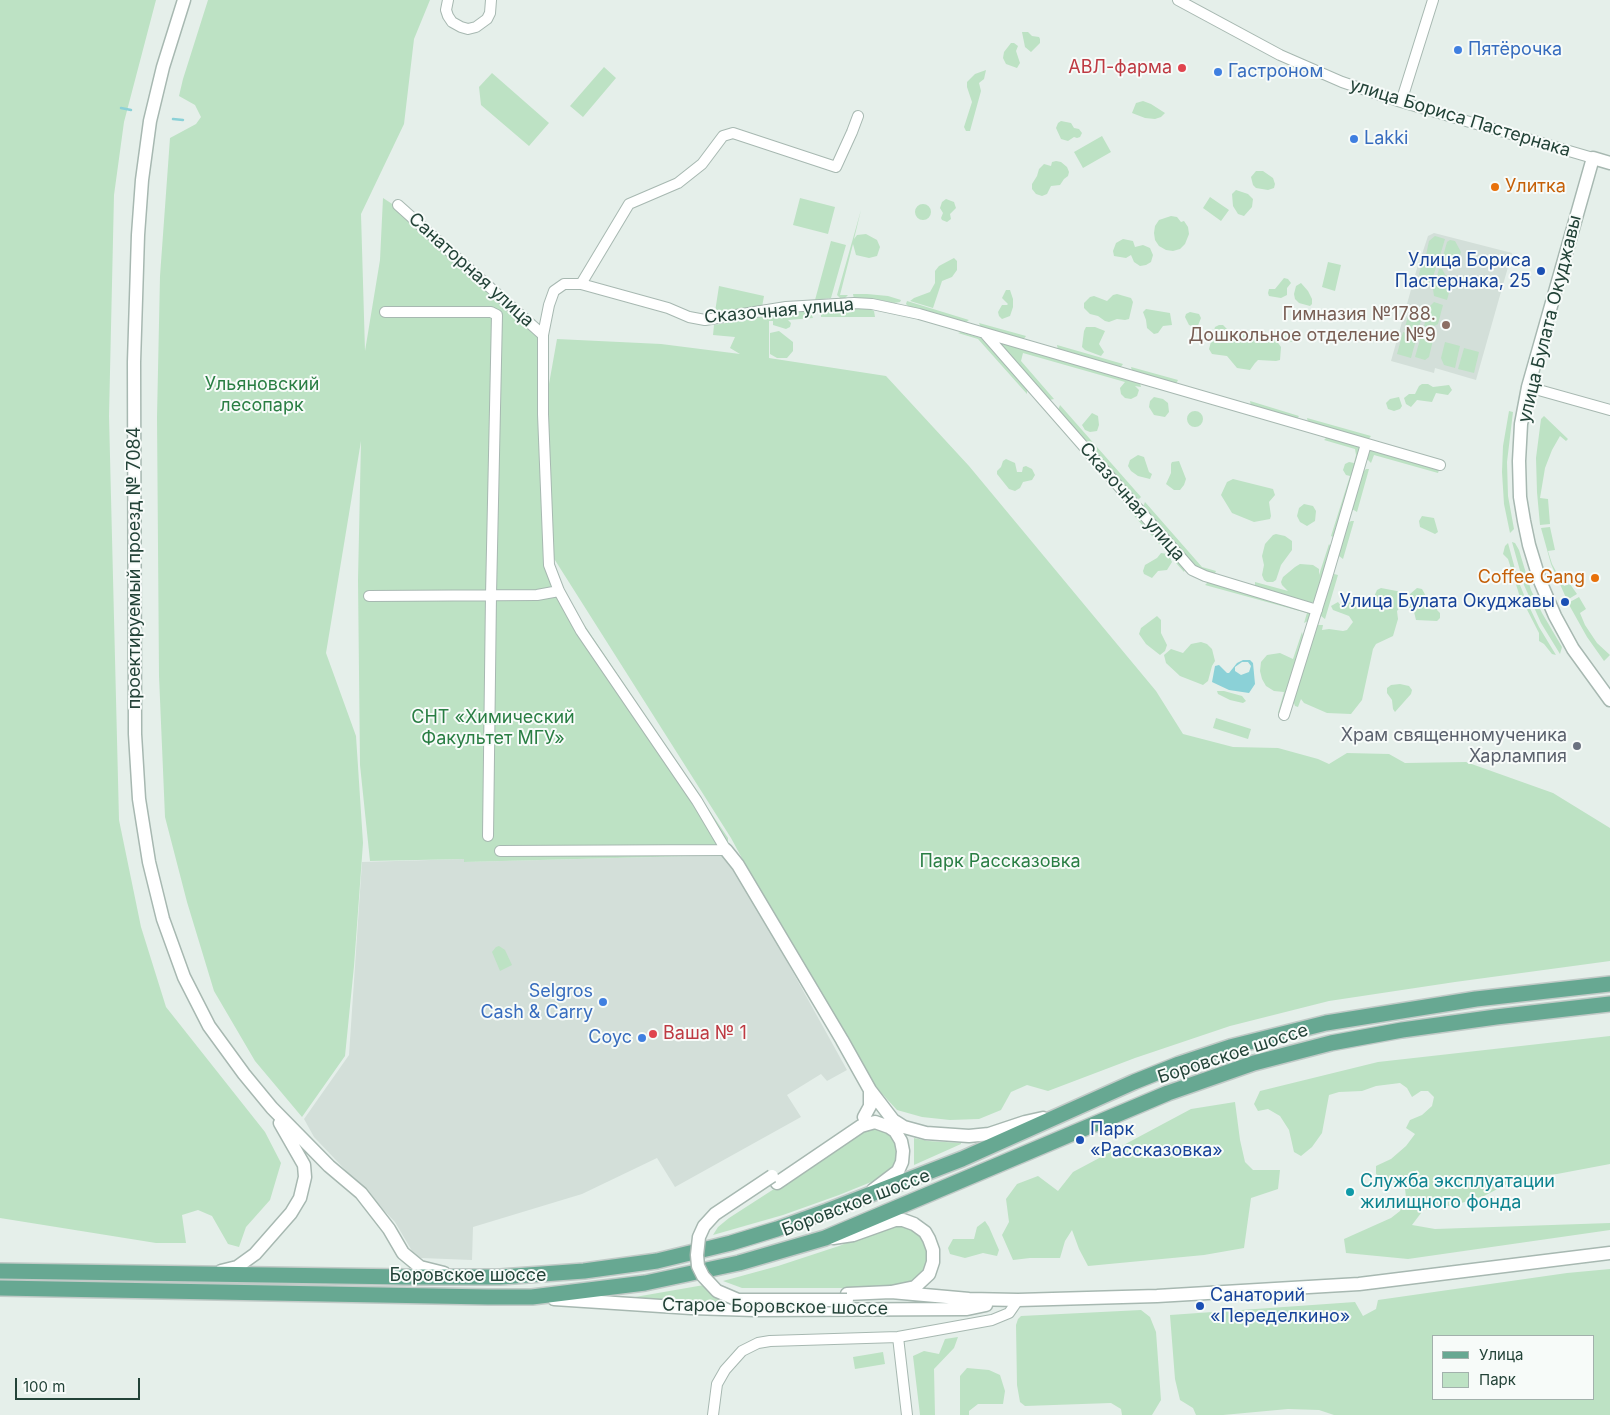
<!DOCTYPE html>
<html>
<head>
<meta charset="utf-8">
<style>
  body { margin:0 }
  #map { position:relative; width:1610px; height:1415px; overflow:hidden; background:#e5efea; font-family:Inter,sans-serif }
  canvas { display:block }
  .legend { position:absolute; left:1432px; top:1335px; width:162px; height:65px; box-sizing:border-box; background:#f7fbf9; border:1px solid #a2b1ac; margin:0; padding:6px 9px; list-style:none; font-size:15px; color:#234338 }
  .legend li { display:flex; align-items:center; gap:10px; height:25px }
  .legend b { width:25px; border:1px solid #a2b1ac }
  .scale { position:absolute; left:15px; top:1378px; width:125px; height:22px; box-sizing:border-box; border:2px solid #234338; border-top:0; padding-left:6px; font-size:15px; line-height:18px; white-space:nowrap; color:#234338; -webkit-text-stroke:4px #f7fbf9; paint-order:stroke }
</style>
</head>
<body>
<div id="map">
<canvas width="1610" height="1415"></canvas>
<ul class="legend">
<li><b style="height:6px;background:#67a892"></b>Улица</li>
<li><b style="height:14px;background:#bde2c4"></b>Парк</li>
</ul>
<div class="scale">100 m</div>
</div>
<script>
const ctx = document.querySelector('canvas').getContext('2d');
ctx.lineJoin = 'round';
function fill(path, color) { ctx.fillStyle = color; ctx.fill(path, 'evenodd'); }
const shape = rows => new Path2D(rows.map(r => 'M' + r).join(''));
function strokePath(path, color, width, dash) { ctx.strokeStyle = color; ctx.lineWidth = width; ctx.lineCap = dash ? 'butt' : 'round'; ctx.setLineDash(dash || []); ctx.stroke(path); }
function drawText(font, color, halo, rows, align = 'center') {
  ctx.font = font + ' Inter,sans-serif'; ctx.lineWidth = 4; ctx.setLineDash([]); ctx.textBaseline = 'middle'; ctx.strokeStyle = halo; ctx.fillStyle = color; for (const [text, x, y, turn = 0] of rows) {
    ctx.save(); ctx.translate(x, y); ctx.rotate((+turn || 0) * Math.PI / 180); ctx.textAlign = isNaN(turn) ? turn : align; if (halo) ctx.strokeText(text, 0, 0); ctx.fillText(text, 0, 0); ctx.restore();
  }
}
const built = shape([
  [1434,233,1512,253,1476,380,1435,368,1434,373,1391,361,1421,254,1422,254,1428,236],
  [728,855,847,1070,827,1081,821,1074,787,1095,801,1117,675,1187,657,1158,582,1194,473,1227,472,1260,421,1258,415,1256,395,1222,314,1137,304,1119,349,1055,362,862,464,859,465,862]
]);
const green = shape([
  [0,0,156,0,124,122,114,195,109,416,119,820,141,927,166,1007,265,1132,281,1163,270,1200,246,1227,239,1247,228,1244,212,1216,198,1210,182,1215,186,1243,156,1243,0,1218],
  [208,0,430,0,414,39,404,124,361,214,365,351,380,260,383,198,400,209,539,337,548,571,728,838,728,855,464,862,464,859,370,861,360,765,358,580,361,441,326,653,356,736,363,843,354,966,345,1056,302,1117,255,1061,214,991,187,902,165,817,159,676,157,417,160,276,170,138,196,124,201,117,195,105,179,96,183,79],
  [1022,32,1028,32,1032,36,1039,37,1040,39,1040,43,1031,52,1025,47],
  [1011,43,1014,43,1018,46,1016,51,1020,63,1017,68,1006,64,1003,58,1004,52],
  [604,67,616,78,583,117,570,106],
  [986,70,984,79,979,83,981,91,970,131,966,131,964,127,972,102,967,87,967,82,975,74],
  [492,73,549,123,529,146,481,105,479,87],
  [1143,101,1151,104,1165,113,1161,117,1155,119,1145,118,1132,113,1136,103],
  [1061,121,1071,123,1074,128,1079,129,1082,133,1080,137,1077,138,1074,137,1068,141,1061,139,1056,128,1058,123],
  [1102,136,1111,152,1083,168,1074,152],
  [1056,161,1061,162,1067,167,1069,172,1068,176,1064,179,1060,185,1051,186,1047,194,1042,196,1036,194,1032,189,1032,184,1037,176,1039,169,1044,164,1051,166,1052,162],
  [1256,171,1263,171,1273,178,1275,184,1274,188,1268,190,1256,188,1253,185,1251,177],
  [1236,190,1248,194,1253,199,1252,207,1244,216,1238,214,1233,206,1232,194],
  [1210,197,1229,210,1221,221,1203,208],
  [800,198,835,207,828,234,793,225],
  [946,199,954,202,956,208,950,214,951,219,947,222,942,220,941,218,943,213,940,208,942,202],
  '915 212a8 8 0 1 1 16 0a8 8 0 1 1-16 0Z',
  [861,210,854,239,857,235,866,234,877,240,880,247,877,256,869,258,856,255,853,244,840,295,848,295,845,298,841,299,837,295],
  [1171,216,1177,217,1181,222,1184,221,1188,227,1189,234,1185,244,1180,249,1173,251,1166,250,1159,246,1155,240,1154,233,1155,226,1159,220],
  [1435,236,1445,239,1439,259,1426,255,1429,241],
  [1123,239,1133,241,1135,247,1143,245,1150,248,1153,255,1151,262,1146,265,1140,266,1134,262,1131,255,1126,258,1114,256,1113,251,1116,243],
  [1450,240,1455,241,1461,252,1456,267,1441,263,1447,242],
  [831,241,846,245,831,298,815,300],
  [1424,257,1438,261,1431,283,1423,280,1419,274],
  [954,258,957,261,957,270,952,277,942,281,933,308,910,301,914,298,930,292,935,283,935,271,939,266],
  [1328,262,1341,265,1335,291,1322,287],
  [1439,269,1442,269,1451,285,1447,300,1434,296,1433,289],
  [1284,278,1288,279,1291,283,1287,288,1287,295,1281,298,1269,296,1268,293,1269,289,1275,289],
  [1301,283,1308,291,1312,299,1312,304,1310,306,1299,303,1295,299,1294,294,1296,286],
  [719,286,764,296,762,307,716,314,715,312],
  [1006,290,1010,290,1013,299,1013,307,1010,316,1002,319,999,316,998,312,1002,305,1007,305,1008,304,1002,298],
  [853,294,867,294,888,296,901,300,900,302,894,303,875,299,854,299],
  [1117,294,1131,298,1133,302,1129,319,1125,320,1117,319,1109,322,1105,321,1098,316,1090,314,1084,308,1084,303,1090,297,1094,296,1107,301,1113,295],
  [907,301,969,320,965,323,910,308,906,304],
  [1434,302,1443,305,1438,324,1430,328,1424,326,1429,307],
  [1415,307,1424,310,1417,334,1404,330,1410,310],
  [825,309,870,309,874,311,875,317,821,317,821,312],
  [1146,309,1170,313,1172,325,1163,326,1158,333,1154,334,1147,328,1146,320,1143,312],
  [798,311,810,311,813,318,788,320,791,323,790,327,786,329,773,325,773,321,769,321,769,358,886,376,969,466,1156,691,1183,734,1233,747,1278,748,1318,759,1329,764,1347,753,1389,754,1405,763,1466,762,1553,793,1610,828,1610,961,1455,982,1329,1001,1230,1026,1135,1058,1048,1091,1027,1085,1011,1092,1001,1110,979,1119,950,1120,922,1117,897,1110,874,1085,801,967,731,838,553,557,548,414,549,384,557,339,661,344,740,354,730,348,735,337,713,335,714,325],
  [1190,312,1199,314,1201,318,1197,328,1189,325,1185,317,1186,314],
  [979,323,1026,336,1023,340,981,328],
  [1219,325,1223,325,1229,331,1232,333,1241,331,1248,335,1252,333,1259,339,1267,337,1276,340,1281,347,1280,360,1276,361,1258,360,1255,363,1250,370,1237,368,1227,356,1212,354,1209,349,1215,327],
  [1086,327,1095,327,1105,331,1099,344,1104,352,1101,356,1085,350,1082,347,1084,331],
  [1276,330,1301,336,1301,339,1293,342,1280,340,1271,336,1271,332],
  [779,331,793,342,793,351,787,358,777,358,770,354,770,333],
  [961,332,981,338,1027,390,1027,394,978,339,958,333],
  [1403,332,1417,336,1411,358,1397,354],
  [1426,334,1434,336,1429,357,1425,360,1415,357,1421,336],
  [1445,342,1460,346,1455,368,1444,365,1441,358],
  [1001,343,1140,383,1141,387,1135,386,1139,390,1137,396,1131,399,1125,398,1121,394,1120,388,1125,382,1023,353,1021,361,1054,399,1049,400,1000,344],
  [1057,345,1123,364,1120,368,1058,350],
  [1464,348,1479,352,1474,373,1458,369],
  [1131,367,1178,380,1176,384,1132,371],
  [1422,384,1428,384,1433,387,1449,385,1452,390,1448,395,1436,393,1432,402,1417,400,1411,407,1406,404,1404,398,1409,394,1415,394,1419,386],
  [1154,397,1163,399,1168,403,1169,412,1165,417,1154,415,1149,407,1150,401],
  [1399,397,1402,406,1400,409,1394,411,1388,409,1386,403,1390,399],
  [1250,401,1299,416,1297,419,1251,406],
  [1060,405,1141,497,1139,499,1133,497,1058,410],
  [1509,411,1513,412,1507,462,1508,496,1514,529,1510,533,1504,504,1502,472,1503,446],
  '1187 419a8 8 0 1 1 16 0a8 8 0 1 1-16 0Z',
  [1092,413,1098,416,1099,425,1097,431,1090,432,1085,430,1082,425],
  [1544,416,1568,439,1566,441,1560,436,1552,450,1545,468,1540,498,1548,499,1550,524,1540,525,1537,492,1536,458,1541,419],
  [1307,418,1371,436,1368,440,1308,422],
  [1327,437,1360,447,1333,537,1331,536,1350,476,1346,475,1343,470,1345,464,1349,462,1354,463,1356,455,1355,449,1324,440],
  [1371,450,1439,470,1438,473,1374,455,1371,463,1367,459,1369,451],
  [1138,455,1144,457,1149,472,1152,474,1150,479,1138,476,1131,471,1128,466,1130,460],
  [1006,459,1015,463,1017,472,1022,472,1023,467,1026,466,1032,469,1035,475,1032,480,1023,482,1020,488,1015,491,1009,489,997,474,997,471,1001,467,1003,461],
  [1179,461,1186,479,1184,485,1180,490,1174,490,1166,484,1171,473,1171,464,1172,462],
  [1366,469,1369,469,1357,512,1352,509,1352,506,1362,473],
  [1233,479,1273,489,1275,495,1269,502,1271,516,1270,519,1254,522,1232,513,1221,495,1227,482],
  [1145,502,1202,567,1216,571,1215,573,1213,574,1197,570,1143,507],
  [1304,504,1313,506,1316,511,1315,521,1307,526,1300,522,1297,516,1299,508],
  [1129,510,1133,510,1185,569,1184,572,1168,554,1172,562,1167,570,1158,571,1152,578,1144,574,1143,571,1145,565,1157,558,1161,553,1168,554],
  [1422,516,1434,518,1438,532,1435,534,1420,527,1419,521],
  [1351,521,1354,521,1343,559,1339,556,1338,554,1347,524],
  [1550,527,1555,550,1548,551,1552,564,1564,586,1570,584,1577,594,1567,600,1551,564,1541,528],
  [1276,534,1285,536,1292,541,1292,550,1281,565,1276,580,1273,582,1267,582,1264,580,1262,575,1264,565,1262,556,1265,544,1273,535],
  [1512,542,1515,543,1519,550,1531,590,1542,613,1562,647,1560,654,1541,623,1524,585],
  [1508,543,1518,580,1526,600,1539,627,1556,655,1552,654,1544,644,1539,641,1539,633,1519,594,1508,559,1503,554,1505,546],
  [1329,544,1331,547,1315,602,1309,603,1255,587,1255,582,1288,591,1282,585,1281,582,1283,577,1295,567,1300,564,1313,565,1319,569,1319,575],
  [1334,574,1338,575,1325,619,1321,616,1321,613],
  [1208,582,1310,613,1308,621,1304,623,1307,613,1205,585],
  [1381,588,1402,592,1403,604,1397,611,1398,619,1393,636,1376,644,1373,649,1362,700,1351,714,1327,713,1304,703,1301,699,1298,707,1295,706,1293,700,1316,625,1323,625,1322,630,1329,629,1343,631,1347,630,1353,622,1349,616,1333,610,1331,606,1338,602,1341,606,1348,602,1365,607,1372,601,1377,590],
  [1417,588,1422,589,1427,598,1436,600,1438,604,1437,610,1440,613,1440,618,1437,621,1416,620,1414,612,1407,606,1410,594],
  [1579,597,1586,609,1580,613,1585,625,1597,643,1610,655,1604,661,1587,637,1568,603],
  [1157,616,1161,620,1161,633,1167,645,1165,651,1160,655,1146,644,1139,634,1141,628],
  [1302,632,1303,636,1280,714,1278,713,1284,692,1274,691,1266,686,1262,679,1260,671,1261,662,1267,655,1280,653,1293,659],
  [1201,642,1207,644,1212,649,1215,661,1212,666,1208,681,1203,685,1180,676,1166,663,1164,655,1171,649,1183,653,1191,644],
  [1400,684,1409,686,1412,690,1411,694,1395,712,1393,709,1392,700,1387,693,1387,688,1391,685],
  [1217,691,1224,691,1242,696,1246,701,1243,703,1230,700,1218,694],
  [1216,718,1251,729,1248,739,1213,728],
  [499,946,505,950,512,965,500,971,492,952,496,947],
  [1610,1036,1610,1164,1557,1174,1535,1176,1507,1184,1484,1196,1455,1205,1424,1209,1412,1225,1435,1229,1610,1223,1610,1230,1408,1259,1346,1253,1344,1239,1391,1218,1400,1211,1406,1198,1405,1188,1396,1183,1384,1180,1376,1174,1376,1166,1391,1159,1406,1146,1415,1134,1406,1128,1410,1120,1422,1115,1432,1106,1434,1097,1428,1091,1421,1091,1412,1097,1407,1088,1400,1083,1376,1086,1362,1091,1339,1092,1329,1095,1322,1133,1312,1147,1301,1156,1294,1152,1289,1130,1280,1116,1268,1109,1258,1111,1254,1104,1260,1091,1378,1062],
  [1235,1102,1240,1140,1245,1162,1253,1170,1280,1170,1278,1189,1251,1198,1244,1248,1204,1255,1088,1266,1079,1249,1072,1230,1065,1241,1060,1258,1030,1258,1013,1260,1002,1235,1009,1222,1006,1199,1017,1184,1038,1176,1058,1191,1073,1172,1191,1109],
  [872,1128,880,1128,895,1137,898,1164,886,1176,839,1195,783,1215,713,1235,718,1227,729,1218,864,1131],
  [914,1138,928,1141,961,1143,961,1144,914,1165],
  [985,1221,989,1227,999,1250,997,1256,983,1253,965,1258,950,1254,948,1248,953,1239,974,1239,977,1227],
  [892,1225,903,1225,919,1234,926,1243,928,1259,923,1273,905,1286,866,1288,742,1288,723,1281,778,1266,839,1246],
  [1610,1269,1610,1415,1334,1415,1319,1410,1288,1409,1223,1415,1196,1415,1193,1408,1180,1400,1175,1379,1170,1315,1355,1302,1363,1316,1376,1309,1378,1300,1567,1273],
  [1434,1336,1594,1336,1594,1399,1434,1399],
  [704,1285,744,1304,680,1302,635,1297],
  [1141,1310,1150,1317,1156,1332,1161,1400,1152,1415,1122,1415,1121,1409,1111,1403,1025,1406,1020,1402,1017,1385,1016,1325,1018,1319,1021,1316],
  [958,1337,954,1348,934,1369,935,1415,920,1415,913,1356,924,1351,939,1354,945,1339],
  [883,1352,885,1364,855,1369,853,1357],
  [967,1368,989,1370,1000,1375,1005,1391,1003,1404,978,1404,969,1411,969,1415,960,1415,960,1376]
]);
const water = shape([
  [1243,660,1250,660,1253,663,1255,684,1249,693,1229,690,1212,682,1215,666,1219,665,1227,673,1229,673,1237,663],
  [1242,662,1248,662,1251,666,1249,672,1241,675,1235,671,1235,667]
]);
const stream = shape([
  [121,108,131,110],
  [173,119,183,120]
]);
const minor = shape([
  [448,0,446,10,448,16,452,22,461,27,468,29,476,27,487,19,490,13,491,0],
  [1178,0,1280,55,1342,82,1401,102,1593,158],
  [1401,102,1433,0],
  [398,205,543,335],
  [581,284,629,204,678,183,702,164,723,136,733,133,836,167,852,132,858,116],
  [385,312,491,312,497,315,491,595,488,836],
  [986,335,1192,570,1205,576,1317,610],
  [1528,387,1610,410],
  [369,596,537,595,559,591],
  [1284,715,1327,577,1366,444],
  [500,851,726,850,697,801,581,631,559,591,549,565,543,414,543,335,549,305,554,291,564,284,581,284,668,308,689,317,705,320,786,307,854,303,872,304,919,314,1440,465],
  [898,1337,907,1415],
  [713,1415,717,1384,725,1370,742,1351,758,1343,770,1341,898,1337,992,1320,1009,1313,1018,1300]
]);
const tertiary = shape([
  [184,0,163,67,150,121,142,180,138,235,134,362,135,734,139,799,149,862,163,919,184,977,209,1026,244,1074,272,1108,329,1166,361,1193,389,1229,403,1253,420,1267,444,1273],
  [1610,163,1593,158,1528,387,1521,424,1519,461,1520,497,1524,521,1529,545,1540,581,1555,616,1573,649,1610,700],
  [726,850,738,865,842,1040,870,1090,893,1120,904,1127,926,1133,969,1136,989,1134,1025,1122,1043,1118],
  [864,1117,870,1106,870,1090],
  [777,1183,861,1126,875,1122,889,1127,895,1131,901,1141,903,1151,902,1162,898,1171,873,1190],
  [833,1238,853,1235,895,1220,903,1220,914,1224,925,1232,929,1239,933,1250,933,1262,929,1274,915,1287,891,1292,847,1294],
  [221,1271,237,1267,255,1254,291,1213,300,1198,305,1177,304,1165,280,1123],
  [891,1292,969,1299,1018,1300,1157,1296,1359,1284,1610,1253],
  [554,1299,691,1308,755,1310,967,1309,986,1305]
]);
const primary = shape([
  [0,1271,405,1277,500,1277,584,1271,657,1261,731,1243,777,1229,827,1211,962,1159,1134,1082,1179,1064,1230,1047,1326,1023,1476,999,1610,984],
  [0,1288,488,1297,532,1297,645,1283,739,1263,825,1238,1168,1093,1254,1063,1331,1043,1402,1030,1496,1017,1610,1004]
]);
const tertiaryBridge = shape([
  [772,1176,715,1214,704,1226,699,1237,697,1255,698,1266,703,1276,717,1291,738,1300,847,1300]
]);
const markers = [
  [1458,50,5,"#3f7fe0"],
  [1182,68,5,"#e0444e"],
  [1218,72,5,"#3f7fe0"],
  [1354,139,5,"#3f7fe0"],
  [1495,187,5,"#e8710a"],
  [1541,271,5,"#1a4fb4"],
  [1446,325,5,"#8d6e63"],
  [1595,578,5,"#e8710a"],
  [1565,602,5,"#1a4fb4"],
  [1577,746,5,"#6b7280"],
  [603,1002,5,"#3f7fe0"],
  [653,1034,5,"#e0444e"],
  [642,1038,5,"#3f7fe0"],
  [1080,1140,5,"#1a4fb4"],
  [1350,1192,5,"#0f9aa8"],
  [1200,1306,5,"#1a4fb4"]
];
const shopNames = [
  ["Пятёрочка",1468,50],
  ["Гастроном",1228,72],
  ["Lakki",1364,139],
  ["Selgros",593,992,"right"],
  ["Cash & Carry",593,1013,"right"],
  ["Соус",632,1038,"right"]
];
const healthNames = [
  ["АВЛ-фарма",1172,68],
  ["Ваша № 1",663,1034,"left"]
];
const streetNames = [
  ["улица Бориса Пастернака",1460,118,17],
  ["Санаторная улица",471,270,42],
  ["Сказочная улица",779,311,-5],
  ["улица Булата Окуджавы",1550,319,-76],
  ["Сказочная улица",1132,502,49],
  ["проектируемый проезд № 7084",135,568,-90],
  ["Боровское шоссе",1233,1054,-18],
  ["Боровское шоссе",856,1203,-21],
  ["Боровское шоссе",468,1276],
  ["Старое Боровское шоссе",775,1307,1]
];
const foodNames = [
  ["Улитка",1505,187],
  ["Coffee Gang",1585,578,"right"]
];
const transitNames = [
  ["Улица Бориса",1531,261],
  ["Пастернака, 25",1531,282],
  ["Улица Булата Окуджавы",1555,602],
  ["Парк",1090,1130,"left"],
  ["«Рассказовка»",1090,1151,"left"],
  ["Санаторий",1210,1296,"left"],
  ["«Переделкино»",1210,1317,"left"]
];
const educationNames = [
  ["Гимназия №1788.",1436,315],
  ["Дошкольное отделение №9",1436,336]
];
const parkNames = [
  ["Ульяновский",262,385],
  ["лесопарк",262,406],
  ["СНТ «Химический",493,718],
  ["Факультет МГУ»",493,739],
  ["Парк Рассказовка",1000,862]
];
const worshipNames = [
  ["Храм священномученика",1567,736],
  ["Харлампия",1567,757]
];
const cultureNames = [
  ["Служба эксплуатации",1360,1182],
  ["жилищного фонда",1360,1203]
];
fill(built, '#d3dfd9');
fill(green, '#bde2c4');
fill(water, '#8bd1d7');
strokePath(stream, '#8bd1d7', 2.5);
strokePath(minor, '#a7b8b1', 12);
strokePath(tertiary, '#a7b8b1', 15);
strokePath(primary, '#c1cac7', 18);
strokePath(minor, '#fff', 10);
strokePath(tertiary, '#fff', 12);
strokePath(primary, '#67a892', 15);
strokePath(tertiaryBridge, '#a7b8b1', 15, []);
strokePath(tertiaryBridge, '#fff', 12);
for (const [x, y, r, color] of markers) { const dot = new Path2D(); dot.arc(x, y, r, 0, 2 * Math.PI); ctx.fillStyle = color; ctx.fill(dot); strokePath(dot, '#f7fbf9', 2); }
drawText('18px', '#366cbe', '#f7fbf9', shopNames, 'left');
drawText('18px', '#be3a42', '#f7fbf9', healthNames, 'right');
drawText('18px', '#234338', '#f7fbf9', streetNames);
drawText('18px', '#c56008', '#f7fbf9', foodNames, 'left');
drawText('18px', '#164399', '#f7fbf9', transitNames, 'right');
drawText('18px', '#785e54', '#f7fbf9', educationNames, 'right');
drawText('18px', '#297e43', '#f7fbf9', parkNames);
drawText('18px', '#5b616d', '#f7fbf9', worshipNames, 'right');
drawText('18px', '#0d838f', '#f7fbf9', cultureNames, 'left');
</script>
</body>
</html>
